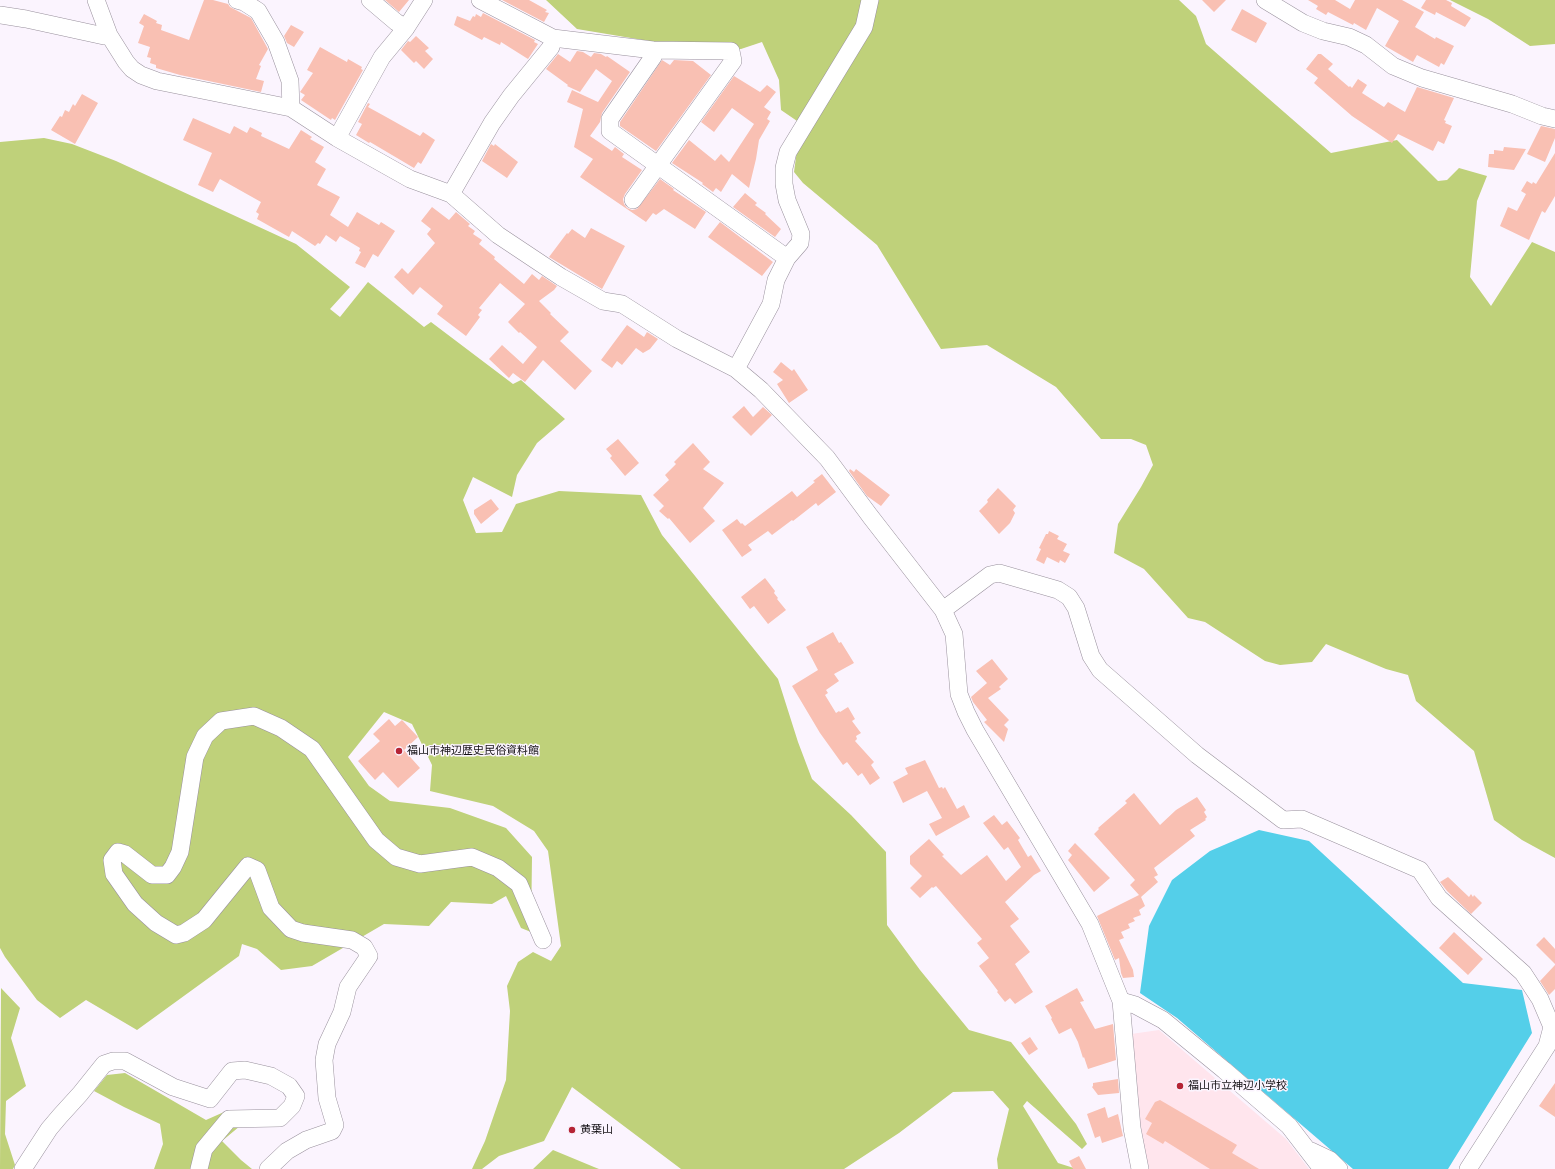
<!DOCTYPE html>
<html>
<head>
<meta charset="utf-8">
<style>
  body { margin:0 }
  canvas { display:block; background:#fbf4fe }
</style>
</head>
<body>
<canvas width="1555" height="1169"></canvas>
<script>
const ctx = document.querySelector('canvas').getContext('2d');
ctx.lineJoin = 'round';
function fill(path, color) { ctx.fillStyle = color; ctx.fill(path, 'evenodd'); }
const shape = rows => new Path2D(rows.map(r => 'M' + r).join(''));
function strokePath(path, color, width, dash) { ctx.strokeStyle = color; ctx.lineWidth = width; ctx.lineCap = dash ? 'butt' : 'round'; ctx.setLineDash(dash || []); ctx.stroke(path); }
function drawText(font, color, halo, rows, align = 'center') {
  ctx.font = font + ' "PT Sans","Noto Sans JP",sans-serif'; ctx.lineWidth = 3; ctx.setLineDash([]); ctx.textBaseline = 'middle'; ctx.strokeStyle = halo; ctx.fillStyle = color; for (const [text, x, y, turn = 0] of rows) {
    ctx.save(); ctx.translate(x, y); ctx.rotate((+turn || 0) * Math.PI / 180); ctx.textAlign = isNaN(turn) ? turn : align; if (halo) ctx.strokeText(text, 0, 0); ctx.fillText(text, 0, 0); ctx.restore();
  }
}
const education = shape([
  [1159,1030,1286,1139,1309,1169,1143,1169,1131,1034]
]);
const forest = shape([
  [546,0,867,0,861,26,800,123,781,110,779,80,762,42,741,49,655,42,577,29],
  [875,0,1179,0,1196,16,1206,44,1331,153,1397,140,1438,181,1447,180,1459,168,1487,176,1477,201,1470,277,1491,306,1532,242,1555,252,1555,858,1522,840,1494,820,1474,751,1416,701,1408,675,1386,669,1326,644,1312,662,1280,665,1265,661,1205,622,1188,618,1144,569,1114,553,1118,524,1141,487,1153,465,1146,445,1131,439,1101,439,1056,387,987,345,941,349,877,245,803,183,794,172,797,150],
  [1450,0,1555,0,1555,44,1530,46,1488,19],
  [44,138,72,144,116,161,296,244,350,287,330,309,340,317,368,282,424,327,431,322,513,384,521,380,565,419,537,443,517,475,512,497,473,477,463,500,476,533,502,532,516,504,559,491,641,495,662,535,778,679,798,742,812,779,851,815,886,852,887,925,920,970,969,1030,1011,1042,1076,1124,1087,1144,1082,1149,1027,1101,1023,1106,1058,1163,1077,1169,998,1169,997,1159,1009,1109,993,1091,953,1092,899,1133,844,1169,681,1169,572,1087,544,1141,499,1156,482,1169,472,1169,485,1141,506,1080,510,1011,507,986,518,962,533,952,551,961,561,946,548,851,534,831,493,806,430,791,432,765,412,724,384,712,348,757,369,786,390,801,450,808,506,828,532,857,531,932,521,928,506,896,492,904,451,902,429,926,384,924,312,966,281,970,257,949,242,944,239,956,137,1030,86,1000,60,1018,37,1000,5,957,0,948,0,142],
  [1,988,20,1008,11,1038,26,1086,6,1101,5,1134,15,1165,13,1169,0,1169],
  [125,1073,206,1120,224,1112,258,1111,222,1141,241,1160,252,1169,154,1169,163,1144,160,1124,124,1107,94,1091,107,1075],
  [553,1150,594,1167,599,1169,533,1169]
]);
const water = shape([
  [1259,830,1309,841,1463,983,1522,990,1532,1033,1448,1169,1353,1169,1177,1018,1140,993,1149,926,1172,880,1210,851]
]);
const building = shape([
  [204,0,213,0,228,4,230,7,251,18,268,49,259,65,261,66,256,79,264,81,261,92,180,75,156,68,156,65,150,63,151,58,147,57,150,47,138,43,144,26,139,23,144,14,157,21,156,23,162,25,161,30,189,40],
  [385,0,409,0,399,12],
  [502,0,529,0,547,10,545,12,549,13,544,22],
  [1202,0,1226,0,1214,12],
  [1308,0,1335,0,1350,9,1355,0,1402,0,1424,12,1415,27,1435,39,1436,37,1454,46,1444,65,1441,63,1439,67,1417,55,1413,62,1385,46,1399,21,1377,8,1366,30,1354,23,1353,25,1328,12,1326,15,1316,9,1318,6],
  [1426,0,1446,0,1452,3,1451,6,1471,18,1465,27,1436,12,1435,15,1421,8],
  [1242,9,1267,23,1256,43,1231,30],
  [483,13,535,40,534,42,538,44,528,59,501,42,500,45,484,37,482,40,454,25,457,16,470,21,473,16,475,17,476,14,481,17],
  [291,25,304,32,294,47,287,43,284,36],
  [416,36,429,48,425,51,433,59,424,69,416,61,414,63,401,50,408,41,410,42],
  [320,47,347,62,348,59,362,67,361,69,363,70,335,120,332,118,331,120,301,100,305,95,300,92,313,73,307,70],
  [577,51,583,52,591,57,594,53,601,54,606,57,607,56,630,72,602,113,600,122,590,136,612,151,615,147,624,154,622,157,642,170,625,194,623,199,624,204,627,208,632,210,637,209,660,179,674,189,673,190,706,212,695,229,664,209,656,215,653,213,646,222,580,177,593,159,574,147,583,109,567,102,572,90,598,102,612,81,596,69,580,92,567,86,568,85,546,69,558,54,570,62],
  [1318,54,1321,54,1333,64,1328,69,1349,87,1350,86,1352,88,1358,79,1367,85,1362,93,1384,107,1388,102,1405,112,1417,87,1454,98,1444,120,1446,121,1445,123,1452,126,1444,144,1438,141,1433,151,1398,134,1392,143,1352,116,1314,83,1318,78,1306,69],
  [662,60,670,65,674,60,693,61,711,75,656,151,620,126,620,122],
  [734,76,760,92,767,85,776,92,764,107,771,112,767,119,770,121,759,140,756,159,749,188,732,174,721,192,716,188,713,192,702,184,703,183,672,163,689,140,715,161,721,154,729,162,754,124,732,108,714,132,701,122],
  [82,94,98,103,75,144,51,130,60,116,62,117,65,110,69,112,73,104,75,106],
  [368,103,370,104,368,107,388,118,420,136,423,132,435,140,421,164,418,162,414,168,370,142,369,143,356,135,362,124,358,122],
  [193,118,230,134,234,126,247,133,250,127,262,133,261,136,289,149,301,130,312,137,310,139,324,147,315,162,326,169,317,185,340,197,330,215,348,227,357,212,379,225,381,222,395,231,378,257,373,254,365,268,355,263,361,252,359,251,360,248,340,236,336,242,326,235,320,244,318,243,315,246,292,231,289,237,257,219,259,214,256,212,261,202,220,179,213,192,198,185,212,153,183,140],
  [1541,126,1555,129,1555,138,1545,162,1527,154],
  [491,144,494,146,495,144,518,162,507,178,482,161],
  [1504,147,1526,149,1514,170,1488,167,1489,154,1494,154,1494,150,1503,151],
  [1555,153,1555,196,1545,213,1542,211,1529,240,1500,226,1508,207,1517,211,1526,194,1521,191,1527,181,1532,184,1533,182,1536,184],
  [745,193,757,203,755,205,766,213,765,214,781,229,775,237,733,207],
  [432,207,449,220,456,212,470,224,468,226,475,231,473,234,482,240,479,244,495,257,494,259,524,284,532,274,539,280,542,276,557,286,554,290,539,301,551,313,550,314,569,332,560,341,592,371,575,390,543,360,525,382,513,373,509,378,489,359,502,345,523,364,537,347,520,332,519,333,508,322,525,304,500,283,479,308,482,310,478,315,480,317,466,336,437,314,443,306,420,287,413,295,394,277,402,268,408,274,435,243,427,234,431,229,421,221],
  [720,222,773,262,762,276,708,237],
  [591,228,625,246,602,289,549,257,567,233,568,234,572,229,585,238],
  [627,325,644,337,647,332,658,339,650,349,643,353,636,348,622,365,617,361,612,368,601,360],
  [781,362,792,371,794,369,808,390,789,403,777,384,783,380,773,372],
  [744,406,753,417,763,407,772,415,751,436,732,417],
  [618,439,639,463,625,476,610,458,612,456,606,449],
  [693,443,710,462,703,469,724,483,703,508,715,521,690,543,669,518,668,519,659,511,664,506,653,495,669,480,665,475,676,464,674,462],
  [850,469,854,472,856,469,890,495,881,506,867,496,849,471],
  [822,474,836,492,818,506,816,503,793,521,792,520,772,535,768,531,748,545,752,550,742,557,722,530,737,519,741,524,742,523,745,526,792,491,797,497,815,482,813,481],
  [998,488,1016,506,1013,510,1015,513,1010,523,999,534,979,511,988,502,987,500],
  [491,499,499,509,481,524,474,514,474,510],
  [1049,531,1059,536,1057,539,1067,544,1063,551,1070,554,1065,563,1060,560,1059,563,1047,557,1044,564,1036,560,1041,549,1039,548,1046,534,1048,534],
  [765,578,775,591,774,593,778,598,777,599,786,610,768,624,754,606,750,609,741,597],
  [833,632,839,643,841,642,854,663,834,674,839,681,826,690,828,693,825,695,836,713,839,711,840,712,848,707,855,719,852,721,861,733,856,736,857,739,855,741,874,762,871,765,880,778,870,785,862,773,858,776,847,762,843,765,820,733,792,686,818,670,806,647],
  [992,659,1008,679,999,687,1001,689,988,698,1009,720,1004,725,1008,729,1004,742,984,722,987,720,973,702,971,697,987,683,976,671],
  [389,719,395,726,402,720,418,737,404,750,420,768,398,788,383,772,375,780,358,761,380,741,373,734],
  [925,760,939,788,942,787,943,789,945,787,957,809,964,805,970,817,936,836,929,824,942,818,927,791,903,803,893,782,908,774,905,768],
  [1134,793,1160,825,1176,810,1197,797,1206,810,1204,812,1207,817,1205,819,1206,820,1190,830,1195,836,1154,868,1158,875,1154,877,1158,882,1141,897,1145,906,1139,910,1141,915,1133,918,1135,921,1128,924,1130,928,1121,932,1124,938,1119,940,1133,970,1134,977,1123,978,1121,973,1119,958,1115,960,1097,916,1139,895,1130,885,1135,880,1094,834,1099,829,1098,828,1127,803,1125,801],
  [994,815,1002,825,1007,821,1020,838,1018,840,1028,857,1031,855,1041,871,1034,875,1005,902,1019,919,1010,926,1030,952,1015,964,1033,992,1015,1004,1010,998,1005,1002,997,992,998,991,979,966,989,958,977,943,982,939,936,886,933,888,932,887,920,898,910,888,922,876,910,864,910,856,929,839,944,855,942,856,961,875,987,855,1006,881,1021,867,1008,847,1004,850,983,823],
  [1075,843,1110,878,1094,892,1068,860,1072,855,1068,851],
  [1448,877,1469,897,1471,894,1473,897,1474,895,1482,903,1471,914,1447,891,1440,882],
  [1454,932,1483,959,1468,975,1439,948],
  [1544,937,1555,949,1555,964,1536,945],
  [1555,965,1555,989,1549,995,1540,981],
  [1077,988,1084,1001,1080,1002,1095,1029,1113,1024,1116,1060,1088,1069,1084,1057,1083,1058,1078,1042,1071,1028,1059,1034,1051,1019,1052,1018,1045,1006],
  [1030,1037,1038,1049,1029,1055,1021,1043],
  [1118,1079,1119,1093,1098,1095,1092,1087,1093,1086,1093,1083],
  [1555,1083,1555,1117,1539,1106],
  [1160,1100,1237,1145,1232,1153,1259,1169,1210,1169,1165,1141,1163,1144,1146,1134,1152,1123,1145,1119,1155,1102],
  [1105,1107,1108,1118,1118,1114,1123,1136,1102,1143,1100,1136,1095,1138,1087,1114],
  [1079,1156,1086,1169,1073,1169,1069,1161]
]);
const minor = shape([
  [96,0,109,35,126,62,132,69,141,75,157,81,291,108],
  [237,0,244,2,258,11,276,42,290,81,291,108,337,138,410,179,451,194,498,235,561,277,603,301,622,304,677,339,736,369,761,390,827,458,870,516,943,610,954,634,959,694,966,712,975,730,1090,924,1121,1001,1132,1128,1140,1169],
  [370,0,396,22,406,28],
  [480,0,553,38,653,50,731,51,733,61,633,200],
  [1265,0,1303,23,1323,31,1349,37,1366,45,1393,66,1422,78,1512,104,1542,116,1555,119],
  [0,15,26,19,104,36,109,35],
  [653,50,653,57,610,119,610,131,787,258],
  [337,138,382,57,406,28,424,0],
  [451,194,492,123,511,96,551,47,553,38],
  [736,369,771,304,776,280,787,258,800,243,801,234,787,200,784,184,784,168,788,152,864,27,870,0],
  [943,610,990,575,999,573,1058,590,1069,597,1076,608,1091,656,1100,670,1197,755,1283,820,1302,819,1420,870,1439,898,1523,973,1540,999,1552,1027,1547,1046,1468,1169],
  [1121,1001,1135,1005,1163,1020,1224,1070,1289,1126,1322,1169],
  [1311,1151,1330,1160,1339,1169],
  [23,1169,49,1129,60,1116,80,1094,104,1064,113,1061,125,1061,173,1087,210,1099,232,1071,245,1070,271,1076,289,1086,296,1096,292,1106,280,1118,229,1119,204,1149,199,1169],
  [268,1169,287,1151,306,1140,332,1131,335,1125,327,1098,324,1060,327,1044,342,1012,348,987,369,956,364,947,352,940,303,933,291,929,271,908,257,870,248,866,204,920,184,933,176,935,156,923,135,904,114,874,112,860,118,852,125,854,152,875,167,875,173,867,180,852,195,757,205,736,221,721,254,716,281,728,312,749,376,840,396,857,420,864,472,857,498,868,519,884,543,940]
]);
const markers = [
  [399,751,4,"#b52435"],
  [1180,1086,4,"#b52435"],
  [572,1130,4,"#b52435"]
];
const poiNames = [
  ["福山市神辺歴史民俗資料館",407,751],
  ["福山市立神辺小学校",1188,1086],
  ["黄葉山",580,1130]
];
fill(education, '#ffe5ed');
fill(forest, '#bfd17a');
fill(water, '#54cfe9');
fill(building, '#f9c0b3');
strokePath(minor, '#99919d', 18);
strokePath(minor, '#fff', 17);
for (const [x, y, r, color] of markers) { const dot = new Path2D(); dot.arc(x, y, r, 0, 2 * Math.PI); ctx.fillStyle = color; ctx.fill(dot); strokePath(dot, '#fbf4fe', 1.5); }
drawText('11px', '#151216', '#fbf4fe', poiNames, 'left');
</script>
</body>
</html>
